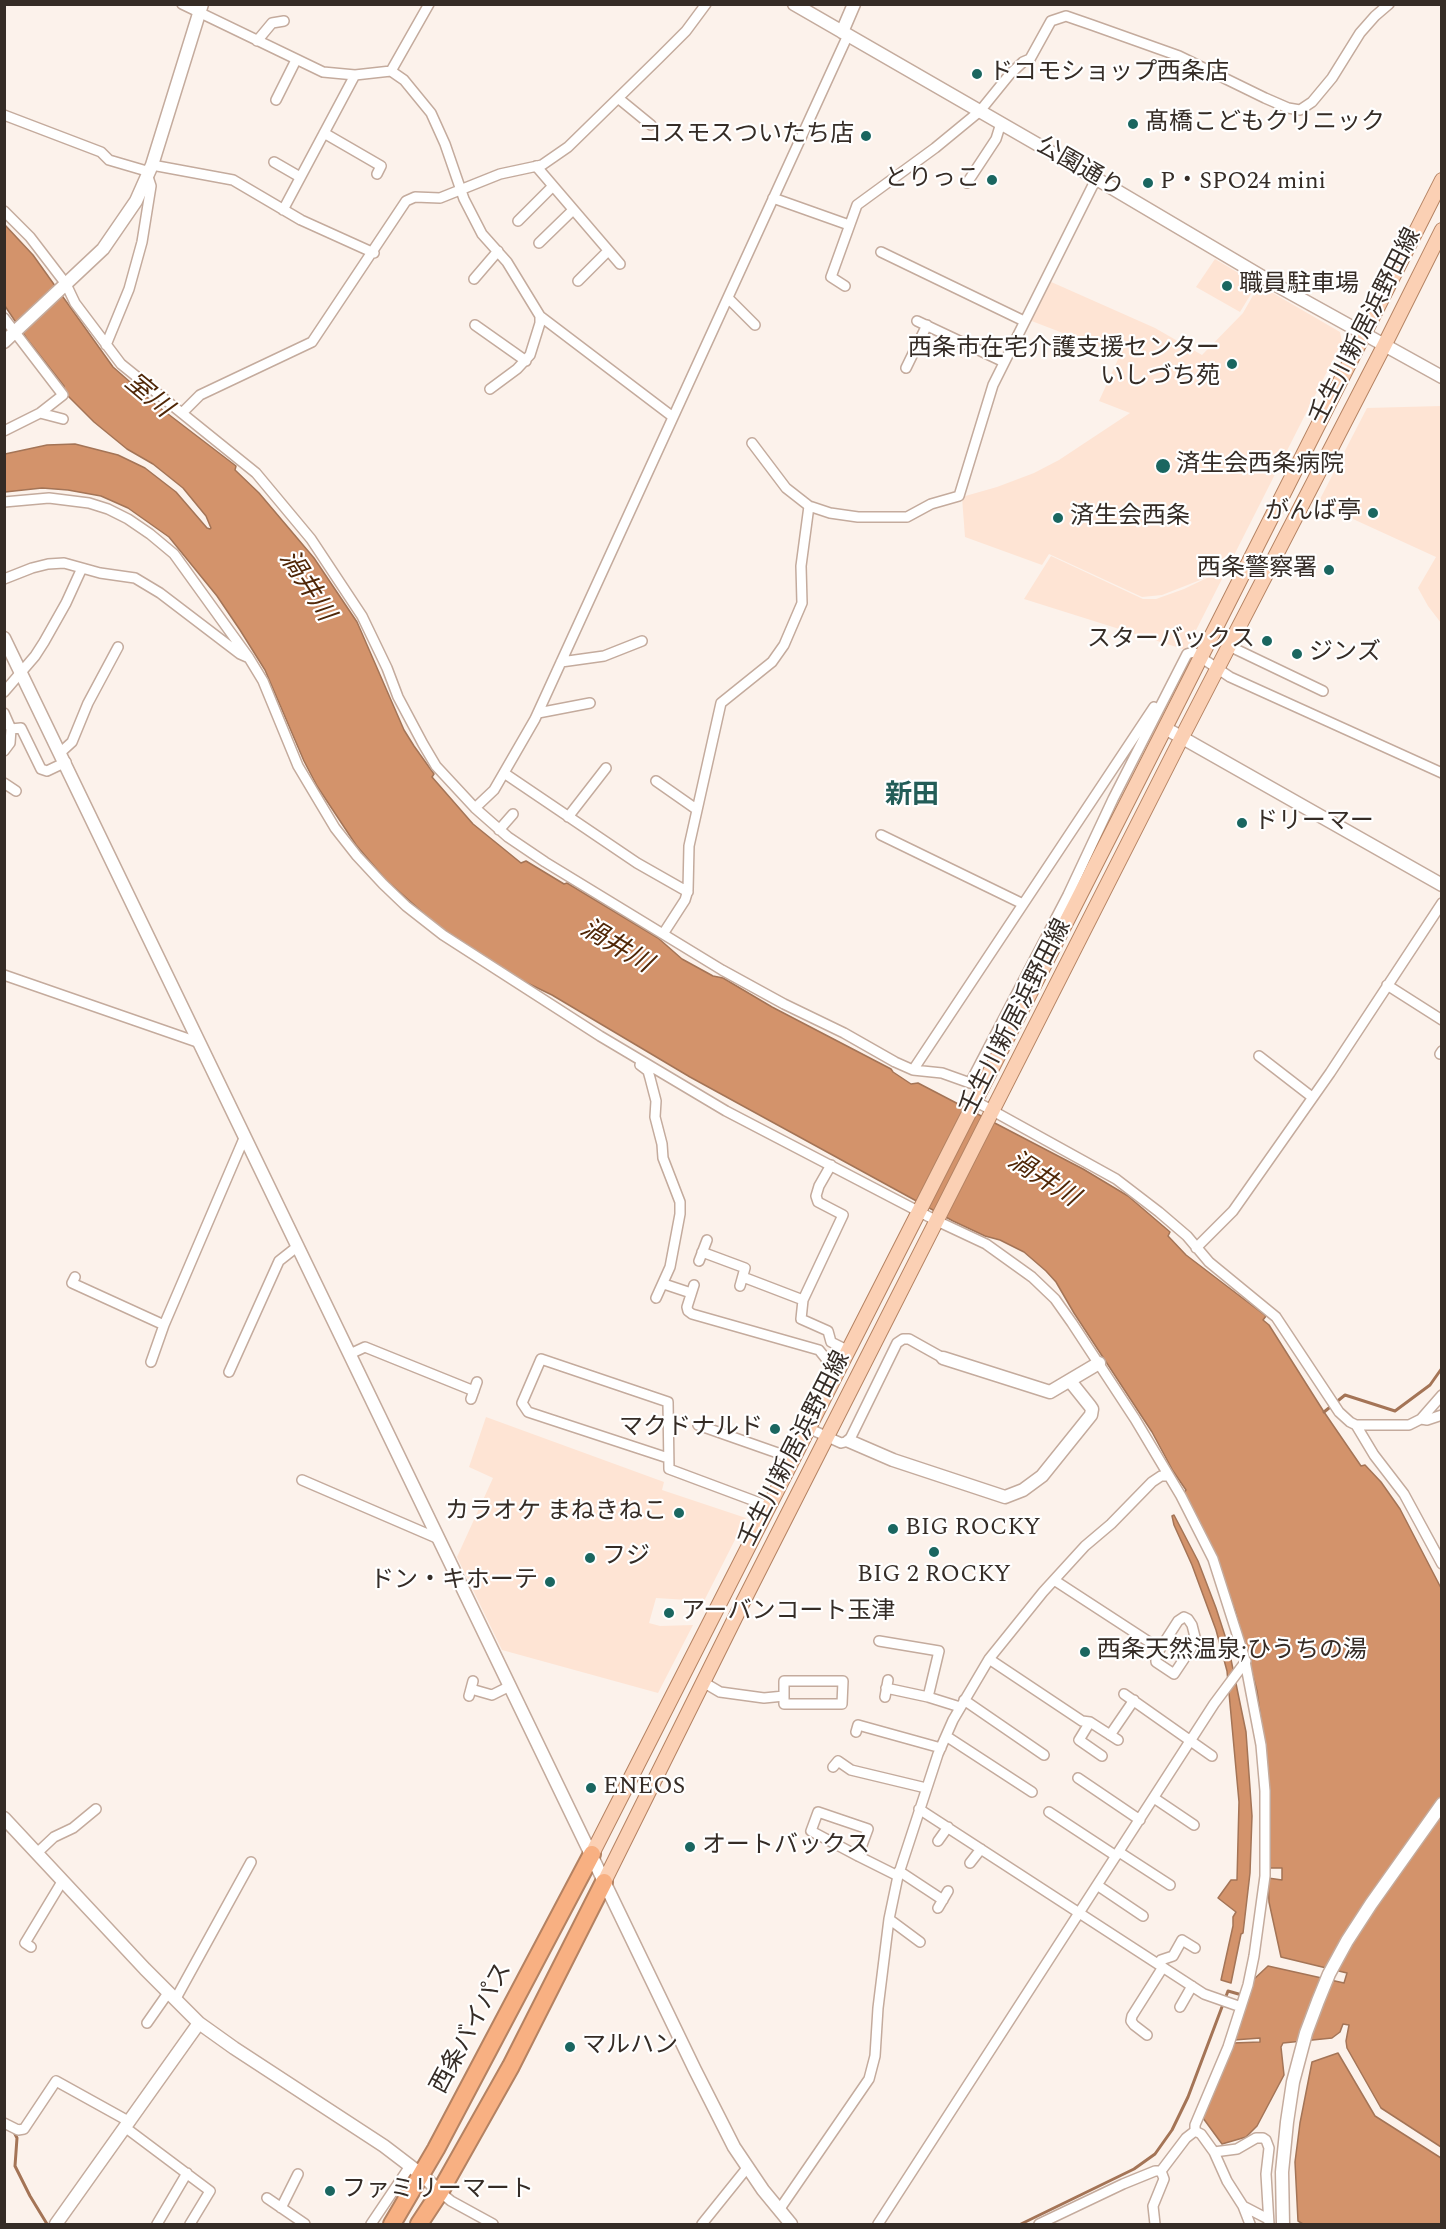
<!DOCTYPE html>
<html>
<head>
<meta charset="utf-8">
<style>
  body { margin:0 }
  #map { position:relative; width:1446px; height:2229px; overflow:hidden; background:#fcf2eb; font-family:Spectral,serif }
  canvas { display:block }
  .frame { position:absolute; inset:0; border:6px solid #352c26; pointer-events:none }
</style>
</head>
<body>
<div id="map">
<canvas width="1446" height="2229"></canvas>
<div class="frame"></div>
</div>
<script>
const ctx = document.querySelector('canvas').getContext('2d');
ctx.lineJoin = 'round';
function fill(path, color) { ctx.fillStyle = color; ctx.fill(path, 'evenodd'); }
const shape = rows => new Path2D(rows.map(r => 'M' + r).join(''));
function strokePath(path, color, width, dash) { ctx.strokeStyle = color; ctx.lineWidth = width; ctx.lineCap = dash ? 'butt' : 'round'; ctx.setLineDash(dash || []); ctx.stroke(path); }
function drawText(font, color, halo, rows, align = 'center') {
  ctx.font = font + ' Spectral,"Noto Sans JP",serif'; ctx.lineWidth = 4.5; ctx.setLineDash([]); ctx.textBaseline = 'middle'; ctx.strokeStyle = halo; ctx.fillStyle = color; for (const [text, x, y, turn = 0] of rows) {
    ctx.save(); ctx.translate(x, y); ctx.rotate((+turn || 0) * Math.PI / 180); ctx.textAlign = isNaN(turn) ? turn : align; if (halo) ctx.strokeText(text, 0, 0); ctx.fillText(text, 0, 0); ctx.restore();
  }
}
const built = shape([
  [1215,259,1257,284,1240,312,1196,287],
  [1049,281,1155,328,1202,355,1243,313,1259,285,1340,332,1342,342,1186,650,1024,599,1051,556,1143,599,1156,599,1184,589,1213,575,1162,595,1142,597,1049,554,1042,565,965,537,962,497,997,487,1034,473,1059,460,1130,413,1099,401,1120,355,1029,320],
  [1441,406,1442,406,1441,623,1428,606,1418,588,1436,557,1318,503,1367,408],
  [486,1417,664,1482,662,1490,746,1518,704,1601,656,1598,649,1623,660,1626,693,1625,658,1693,502,1650,457,1557,493,1478,469,1467]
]);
const water = shape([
  [5,225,33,255,113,367,155,404,236,466,235,470,259,493,314,558,357,622,404,730,414,746,434,774,432,777,473,824,521,863,526,861,564,884,567,883,658,938,682,959,713,976,723,978,772,1007,891,1069,893,1072,911,1084,918,1083,1083,1169,1128,1196,1170,1232,1168,1236,1186,1255,1266,1316,1263,1320,1269,1325,1324,1412,1361,1466,1365,1465,1381,1482,1400,1509,1441,1588,1441,2147,1381,2108,1347,2048,1346,2041,1349,2025,1343,2024,1340,2032,1332,2038,1283,2043,1281,2047,1284,2075,1257,2126,1246,2137,1222,2144,1203,2118,1220,2078,1233,2043,1260,2042,1260,2038,1234,2040,1252,1981,1268,1966,1344,1983,1347,1973,1281,1957,1269,1902,1268,1878,1282,1880,1282,1868,1268,1868,1270,1812,1265,1748,1257,1691,1235,1610,1183,1494,1186,1490,1173,1471,1152,1432,1074,1313,1056,1282,1046,1271,1024,1252,1000,1240,985,1236,953,1221,690,1077,552,995,521,980,438,926,386,880,356,845,317,786,304,761,265,670,240,630,217,596,169,537,128,508,101,496,68,490,42,488,5,492,5,454,47,445,75,444,118,455,145,468,176,492,207,528,210,529,211,528,206,516,183,488,153,464,127,449,94,422,64,392,64,386,27,339,5,306,5,225],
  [1174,1515,1198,1561,1216,1608,1228,1645,1246,1732,1252,1816,1250,1873,1243,1933,1241,1934,1231,1983,1221,1980,1233,1926,1233,1917,1236,1912,1218,1898,1231,1880,1237,1880,1239,1802,1227,1671,1216,1630,1192,1565,1174,1525,1172,1516,1174,1515],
  [1338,2053,1375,2116,1441,2158,1441,2224,1303,2224,1298,2221,1295,2162,1300,2123,1312,2062,1338,2053]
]);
const stream = shape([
  [1324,1412,1345,1395,1395,1411,1430,1385,1442,1368],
  [14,2132,17,2138,15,2166,30,2196,47,2224],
  [1021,2224,1134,2169,1155,2154,1172,2130,1188,2097,1228,1991,1242,1995]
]);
const street = shape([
  [182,4,323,72,355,75,391,71,404,80,431,113,445,144,464,199,482,234,507,262,540,316,673,417],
  [257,41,272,23,284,21],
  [391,71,429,4],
  [618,98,651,125],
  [276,100,296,60],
  [4,115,101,152,109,160,150,172],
  [324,133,381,166,377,174],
  [274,162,300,177],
  [152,165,233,180,301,220,374,253],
  [536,166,620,264],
  [967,183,996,139,1001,123],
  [773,198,849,225],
  [283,210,355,75],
  [4,211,30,237,66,284,75,303,121,364,256,473,311,539,362,616,387,668,398,697,423,744,436,766,475,808,508,837,545,862,722,970,784,1004,844,1033,895,1062,913,1070,942,1073,970,1083,1068,895,1113,799,1187,654,1193,652,1230,677,1442,773],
  [518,221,553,186],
  [539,243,573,210],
  [881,252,1024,321],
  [474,279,498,251],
  [578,281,608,251],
  [845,286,831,277,857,205,935,148,980,111,1010,74,1023,62,1030,59,1051,21,1066,16,1092,25,1179,56,1265,98,1288,108,1300,110,1312,102,1332,78,1360,33,1375,16,1389,4],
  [728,298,755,325],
  [4,318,63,395,40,413,4,431],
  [917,321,1004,362],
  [475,325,526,361],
  [106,345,129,289,142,242,151,186,148,177],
  [906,368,927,325],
  [490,389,517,369,530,355,540,323,540,316],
  [40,413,63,419],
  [182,413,200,395,312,342,406,201,415,197,440,198,500,174,542,165,568,147,659,58,686,31,706,4],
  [752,443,786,488,809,506,830,513,858,517,907,517,931,504,959,496,993,385,1096,179],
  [4,502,49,498,89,503,108,509,128,519,150,534,174,554,249,658,263,681,298,766,335,828,357,856,383,884,406,906,443,935,600,1036,726,1111,937,1221,986,1244,1032,1277,1055,1299,1072,1323,1135,1419,1181,1496,1213,1559,1244,1656,1261,1745,1265,1791,1265,1876,1254,1956,1248,1985,1228,2047,1195,2125,1195,2131],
  [4,579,32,568,48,564,64,563,100,573,135,578,160,593,240,654,249,658],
  [1229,646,1323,691],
  [561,662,604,656,642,641],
  [4,692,35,656,44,642,66,603,82,568],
  [4,713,11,729,10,743,4,751],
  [538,713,590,703],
  [11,729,21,728,41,769,47,771,66,762],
  [61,752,72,742,88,703,118,647],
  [504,773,637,863,688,892],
  [656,781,696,809],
  [4,783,16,791],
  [475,808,494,790,535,719,848,35],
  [568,817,606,768],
  [499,830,513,814],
  [881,835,1023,904],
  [663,934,685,900,688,890,689,846,721,703,772,662,784,645,802,603,801,566,809,506],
  [4,975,200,1043],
  [1387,985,1442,1020],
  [1440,1054,1442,1051],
  [1259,1056,1312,1097],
  [640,1065,648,1071,650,1078,656,1101,655,1117,662,1144,663,1158,680,1202,680,1214,670,1267,656,1298],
  [913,1070,1154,707],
  [975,1101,1116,1179,1159,1212,1187,1236,1209,1262,1276,1317,1339,1412,1350,1422,1356,1425,1409,1425,1421,1419,1442,1395],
  [831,1165,819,1186,816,1196,818,1202,843,1215,803,1300,801,1319,828,1331,831,1342,847,1350],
  [1196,1248,1233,1211,1330,1073,1442,903],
  [702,1252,745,1268,740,1286],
  [699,1261,707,1240],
  [75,1277,72,1283,164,1325],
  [743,1277,803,1300],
  [664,1284,691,1293],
  [694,1285,687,1307,688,1311,692,1314,819,1350,827,1360,839,1367],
  [350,1354,365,1347,474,1391],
  [151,1362,164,1325,245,1136],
  [229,1372,279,1261,298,1246],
  [471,1399,477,1382],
  [1421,1419,1427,1420,1442,1415],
  [698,1425,792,1458],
  [1356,1425,1374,1455,1404,1494,1442,1564],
  [808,1428,841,1443,849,1441,897,1343,903,1339,909,1339,943,1358],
  [668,1458,528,1412,522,1403,541,1359,668,1402,669,1469,768,1506],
  [302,1480,439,1539],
  [1054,1580,1160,1649,1156,1656,1156,1662,1174,1674,1196,1641,1192,1625,1188,1619,1184,1617,1178,1621,1160,1649],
  [879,1641,939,1651,928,1697],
  [989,1659,1082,1721,1090,1722,1118,1740],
  [703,1682,720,1692,764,1698,784,1696,784,1681,843,1681,842,1704,784,1704,784,1696],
  [886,1688,928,1697,960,1707],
  [471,1689,492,1695,510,1686],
  [1124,1694,1212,1756],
  [469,1696,473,1681],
  [885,1697,888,1680],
  [964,1700,1044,1755],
  [1090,1722,1079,1740,1102,1756],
  [856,1732,858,1725,941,1748],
  [1110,1735,1134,1700],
  [946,1736,1032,1792],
  [833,1767,838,1761,851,1770,926,1788],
  [1078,1778,1140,1820],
  [1154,1798,1194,1825],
  [919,1809,1204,1994,1241,2007],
  [1049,1812,1116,1856],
  [938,1841,948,1827],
  [1119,1852,1170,1885],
  [37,1853,54,1837,73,1828,96,1809],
  [858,1856,868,1829,818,1812,811,1831,858,1856,898,1876],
  [970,1863,981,1849],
  [899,1871,943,1900],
  [1097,1885,1143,1916],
  [938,1908,948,1891],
  [889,1919,920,1942],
  [31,1947,25,1943,63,1880],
  [1158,1964,1161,1960,1173,1956,1182,1940,1195,1948],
  [175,2000,251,1862],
  [1180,2007,1192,1986],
  [147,2023,168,1993],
  [1147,2035,1134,2025,1131,2021,1132,2016,1163,1967],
  [4,2123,18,2130,24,2129,56,2081,130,2122],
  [126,2128,210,2191,190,2224],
  [1214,2152,1227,2181,1243,2206,1268,2219],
  [440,2192,451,2201,493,2224],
  [267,2198,305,2224],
  [1243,2206,1250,2224],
  [281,2208,298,2174],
  [779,2210,869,2079,875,2056,878,2008,889,1919,898,1876,938,1754,953,1720,989,1659,1043,1592,1085,1546,1111,1524,1152,1482,1161,1476,1168,1476],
  [157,2224,187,2173],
  [371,2224,410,2166],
  [702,2224,747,2168],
  [878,2224,1214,1704,1246,1661],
  [1039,2224,1123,2184,1155,2171,1161,2171,1186,2138,1195,2131,1201,2134,1214,2152,1237,2149,1256,2138,1263,2138,1266,2140,1269,2148,1266,2174,1269,2224],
  [1155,2224,1153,2206,1164,2179,1161,2171]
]);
const secondary = shape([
  [794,4,1068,162,1276,285,1442,377],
  [842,32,854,4],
  [4,342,103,249,136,201,152,165,202,4],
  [4,638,695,2070,734,2147,763,2190,791,2224],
  [1165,728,1442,885],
  [943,1358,1050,1392,1099,1363],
  [849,1441,893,1460,1005,1497,1023,1490,1042,1476,1091,1415,1092,1409,1090,1406,1070,1381],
  [4,1818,145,1969,199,2023,234,2048,384,2146,422,2175,440,2192],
  [56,2224,199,2023],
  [1283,2224,1282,2172,1287,2122,1293,2082,1306,2033,1318,2001,1329,1974,1347,1941,1371,1904,1442,1804]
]);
const primary = shape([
  [592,1854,1165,728,1442,180],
  [604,1882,738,1612,1182,737,1385,344,1442,230]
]);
const highway = shape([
  [392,2224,436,2149,592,1854],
  [419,2224,440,2192,511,2066,604,1882]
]);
const markers = [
  [977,74,6,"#1a6660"],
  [1133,124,6,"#1a6660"],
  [866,136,6,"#1a6660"],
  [992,180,6,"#1a6660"],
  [1148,183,6,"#1a6660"],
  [1227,286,6,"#1a6660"],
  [1232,364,6,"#1a6660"],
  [1163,466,8,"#1a6660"],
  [1373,513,6,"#1a6660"],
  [1058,518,6,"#1a6660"],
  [1329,570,6,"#1a6660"],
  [1267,641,6,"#1a6660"],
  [1297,654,6,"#1a6660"],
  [1242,823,6,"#1a6660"],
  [775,1429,6,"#1a6660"],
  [679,1513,6,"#1a6660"],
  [893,1529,6,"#1a6660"],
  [934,1552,6,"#1a6660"],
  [590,1558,6,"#1a6660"],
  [550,1582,6,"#1a6660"],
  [669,1613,6,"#1a6660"],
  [1085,1652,6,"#1a6660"],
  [591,1788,6,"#1a6660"],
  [690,1847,6,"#1a6660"],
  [570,2047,6,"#1a6660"],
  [330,2191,6,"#1a6660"]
];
const poiNames = [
  ["ドコモショップ西条店",989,74],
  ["髙橋こどもクリニック",1145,124],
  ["コスモスついたち店",854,136,"right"],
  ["とりっこ",980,180,"right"],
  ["P・SPO24 mini",1160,183],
  ["職員駐車場",1239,286],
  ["西条市在宅介護支援センター",1220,350,"right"],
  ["いしづち苑",1220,378,"right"],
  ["済生会西条病院",1176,466],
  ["がんば亭",1361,513,"right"],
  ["済生会西条",1070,518],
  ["西条警察署",1317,570,"right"],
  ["スターバックス",1255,641,"right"],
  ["ジンズ",1309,654],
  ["ドリーマー",1254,823],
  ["マクドナルド",763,1429,"right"],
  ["カラオケ まねきねこ",667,1513,"right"],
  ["BIG ROCKY",905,1529],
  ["フジ",602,1558],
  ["BIG 2 ROCKY",934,1576,"center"],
  ["ドン・キホーテ",538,1582,"right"],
  ["アーバンコート玉津",681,1613],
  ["西条天然温泉;ひうちの湯",1097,1652],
  ["ENEOS",603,1788],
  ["オートバックス",702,1847],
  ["マルハン",582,2047],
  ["ファミリーマート",342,2191]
];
const streetNames = [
  ["公園通り",1079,169,30],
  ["壬生川新居浜野田線",1367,327,-63],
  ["壬生川新居浜野田線",1017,1018,-63],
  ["壬生川新居浜野田線",796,1450,-63],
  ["西条バイパス",473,2029,-62]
];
const waterNames = [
  ["室川",147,397,40],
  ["渦井川",305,587,57],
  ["渦井川",615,948,31],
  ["渦井川",1042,1181,33]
];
const quarterNames = [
  ["新田",912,798]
];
fill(built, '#fee4d4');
fill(water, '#d3936b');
strokePath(water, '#a47456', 1.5);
strokePath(stream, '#a47456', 3);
strokePath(street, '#c4ab9d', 12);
strokePath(secondary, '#c4ab9d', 15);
strokePath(primary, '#b48262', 16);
strokePath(highway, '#b48262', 20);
strokePath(street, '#fff', 9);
strokePath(secondary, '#fff', 12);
strokePath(primary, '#fbd0b4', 14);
strokePath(highway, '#f8b082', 16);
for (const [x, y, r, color] of markers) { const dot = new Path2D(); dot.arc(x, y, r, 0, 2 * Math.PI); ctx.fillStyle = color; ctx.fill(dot); strokePath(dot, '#fff', 2); }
drawText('24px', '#352c26', '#fff', poiNames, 'left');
drawText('24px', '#352c26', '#fff', streetNames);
drawText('italic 26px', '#502707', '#fff', waterNames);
drawText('bold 27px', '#235d58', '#fff', quarterNames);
</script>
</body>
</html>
